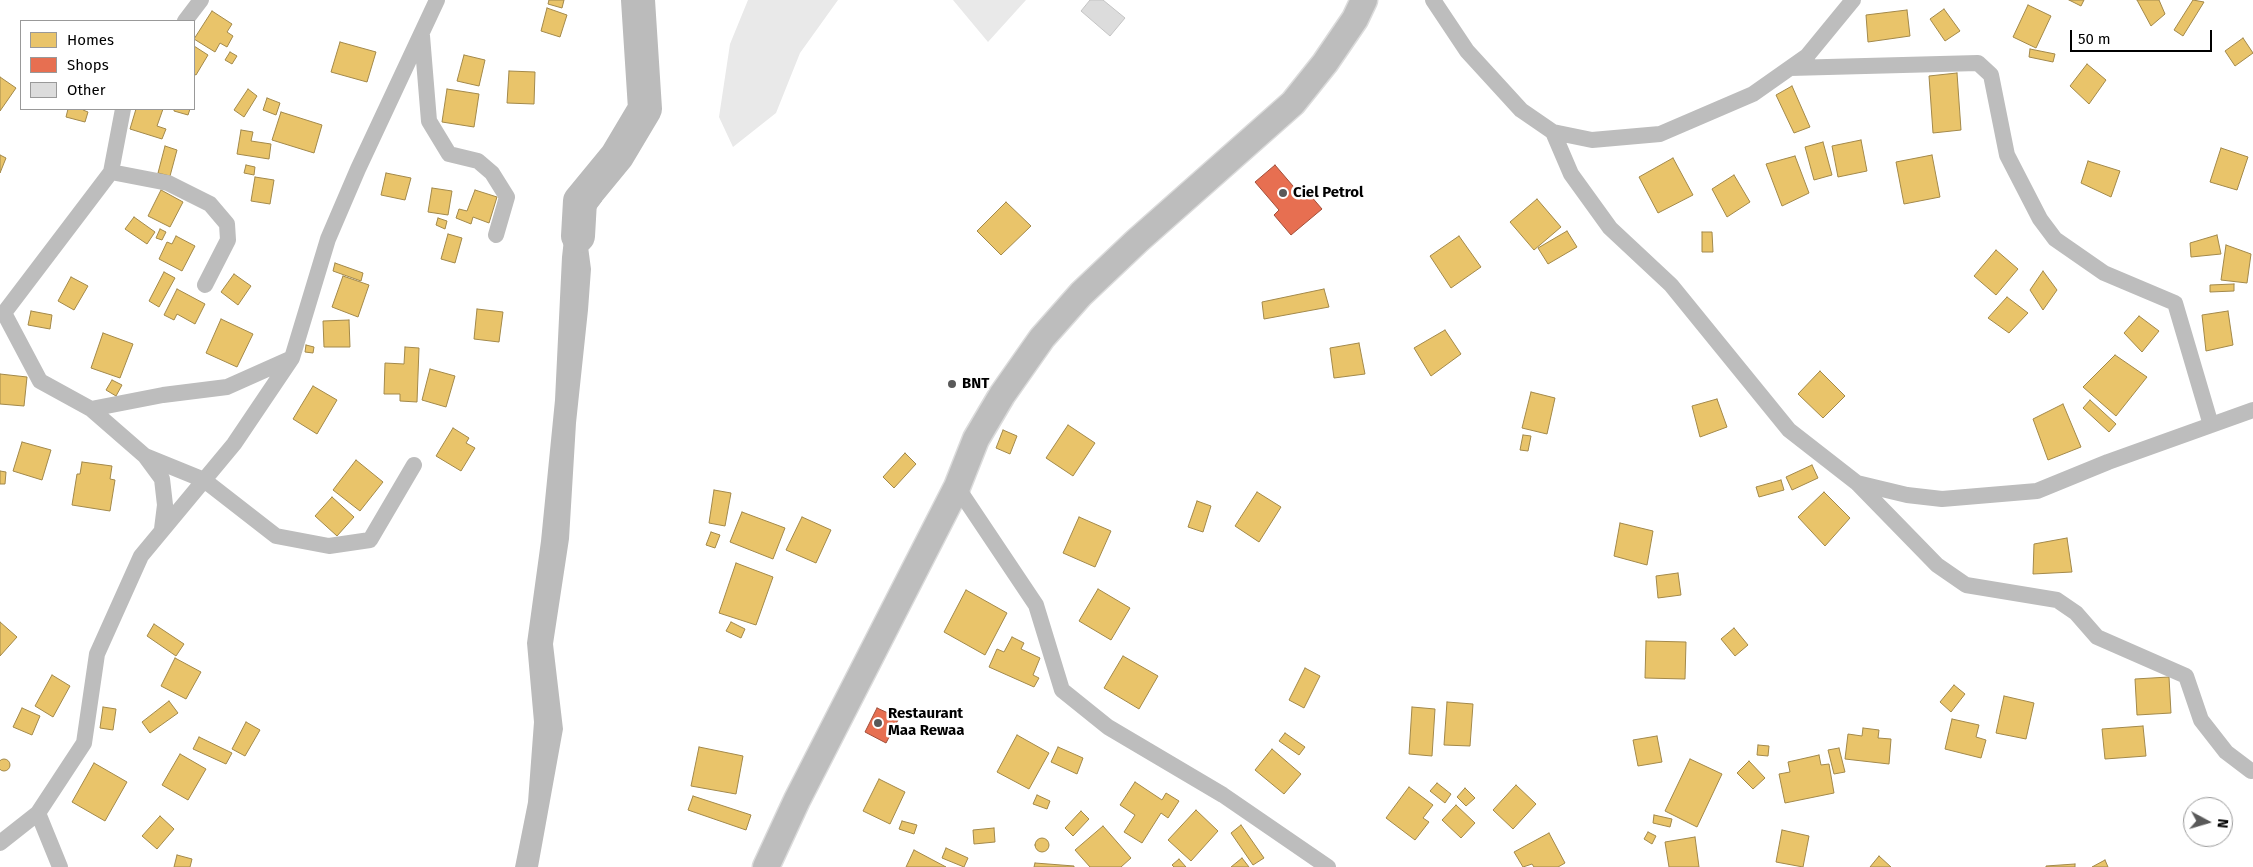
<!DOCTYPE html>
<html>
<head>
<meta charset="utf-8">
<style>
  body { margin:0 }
  #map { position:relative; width:2253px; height:867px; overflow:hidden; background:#fff; font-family:"Fira Sans",sans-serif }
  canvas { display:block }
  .legend { position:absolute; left:20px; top:20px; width:175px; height:90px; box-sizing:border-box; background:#fff; border:1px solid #999; margin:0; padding:6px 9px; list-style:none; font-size:15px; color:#000 }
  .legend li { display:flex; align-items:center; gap:10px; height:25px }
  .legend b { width:25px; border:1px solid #999 }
  .north { position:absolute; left:2183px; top:797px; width:50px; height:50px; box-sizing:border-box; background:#fff; border:1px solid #999; border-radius:50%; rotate:96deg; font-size:14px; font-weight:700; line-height:20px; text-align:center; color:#000 }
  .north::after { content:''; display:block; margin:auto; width:18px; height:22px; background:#595959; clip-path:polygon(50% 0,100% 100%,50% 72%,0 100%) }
  .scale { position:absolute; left:2070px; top:30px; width:142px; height:22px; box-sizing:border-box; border:2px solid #000; border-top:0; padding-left:6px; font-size:15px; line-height:18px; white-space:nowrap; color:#000; -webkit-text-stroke:4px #fff; paint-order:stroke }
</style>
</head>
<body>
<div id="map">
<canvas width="2253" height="867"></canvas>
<ul class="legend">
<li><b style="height:14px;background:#e9c46a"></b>Homes</li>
<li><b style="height:14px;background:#e76f51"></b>Shops</li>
<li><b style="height:14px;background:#dcdcdc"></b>Other</li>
</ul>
<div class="north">N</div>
<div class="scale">50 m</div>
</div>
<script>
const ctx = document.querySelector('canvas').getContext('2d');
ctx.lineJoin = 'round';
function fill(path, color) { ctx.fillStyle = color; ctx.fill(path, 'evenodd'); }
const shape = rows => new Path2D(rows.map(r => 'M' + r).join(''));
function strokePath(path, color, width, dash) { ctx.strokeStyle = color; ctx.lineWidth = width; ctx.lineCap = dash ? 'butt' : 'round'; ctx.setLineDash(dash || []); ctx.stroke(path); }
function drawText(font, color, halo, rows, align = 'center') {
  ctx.font = font + ' "Fira Sans",sans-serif'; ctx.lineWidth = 5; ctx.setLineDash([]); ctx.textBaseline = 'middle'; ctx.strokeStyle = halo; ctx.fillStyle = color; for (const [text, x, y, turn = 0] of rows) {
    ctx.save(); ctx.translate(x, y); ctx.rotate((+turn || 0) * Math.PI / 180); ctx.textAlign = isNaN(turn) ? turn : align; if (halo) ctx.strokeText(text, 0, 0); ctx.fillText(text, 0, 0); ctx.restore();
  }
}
const green = shape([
  [748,0,838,0,800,53,776,113,733,147,719,117,730,44],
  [953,0,1026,0,988,42]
]);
const water = shape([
  [575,187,602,201,585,224,591,269,588,310,576,423,569,539,553,644,563,729,538,867,515,867,528,802,534,722,527,643,541,541,555,400,562,257,566,221]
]);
const homes = shape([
  [549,0,564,0,562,8,548,4,549,0],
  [2069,0,2084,0,2081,6,2069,0],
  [2137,0,2159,0,2165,14,2151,26,2137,0],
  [2193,0,2204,2,2183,36,2174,30,2193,0],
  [2028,5,2051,16,2036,48,2013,37,2028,5],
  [547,8,567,15,560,37,541,31,547,8],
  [1944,9,1960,31,1945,41,1930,19,1944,9],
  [1907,10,1910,36,1868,42,1866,15,1907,10],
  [212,11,232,24,227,32,233,36,227,47,220,43,215,52,194,39,212,11],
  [2243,38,2253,53,2235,66,2225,51,2243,38],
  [340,42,376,52,367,82,331,72,340,42],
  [194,46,208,55,196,75,194,74,194,46],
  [2030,49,2055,54,2053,62,2029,57,2030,49],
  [230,52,237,56,232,64,225,60,230,52],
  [464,55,485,60,479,86,457,81,464,55],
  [2087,64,2106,80,2089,104,2070,86,2087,64],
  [509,71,535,72,534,104,507,103,509,71],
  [1957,73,1961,130,1933,133,1929,76,1957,73],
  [0,77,16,88,0,111,0,77],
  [1792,86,1810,127,1794,133,1776,95,1792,86],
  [248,89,257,96,244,117,234,110,248,89],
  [447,89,479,94,474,127,442,122,447,89],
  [267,98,280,103,276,115,263,110,267,98],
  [68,109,84,109,83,110,88,112,85,122,66,117,68,109],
  [136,109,163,109,157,126,166,129,162,139,130,129,136,109],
  [174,109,190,109,188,115,174,111,174,109],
  [281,112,322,125,314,153,272,140,281,112],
  [241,130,253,132,251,141,271,144,269,159,237,154,241,130],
  [1861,140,1867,171,1838,177,1832,146,1861,140],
  [1823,142,1832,175,1814,180,1805,147,1823,142],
  [165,146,177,150,170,176,158,173,165,146],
  [2221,148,2248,157,2237,190,2210,182,2221,148],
  [0,155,6,158,0,173,0,155],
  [1932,155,1940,197,1904,204,1896,162,1932,155],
  [1795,156,1809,193,1782,206,1766,164,1795,156],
  [1673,158,1693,195,1658,213,1639,177,1673,158],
  [2088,161,2120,171,2111,197,2081,183,2088,161],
  [246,165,255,167,254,175,244,173,246,165],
  [386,173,411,178,405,200,381,195,386,173],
  [1734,175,1750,202,1727,217,1712,189,1734,175],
  [255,177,274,180,270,204,251,201,255,177],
  [432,188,452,191,448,215,428,212,432,188],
  [161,190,183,202,170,227,148,216,161,190],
  [475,190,497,197,489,223,473,217,471,224,456,218,459,209,467,211,475,190],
  [1537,199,1561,227,1534,250,1510,222,1537,199],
  [1006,202,1031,226,1001,255,977,231,1006,202],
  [134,217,155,232,147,244,125,229,134,217],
  [438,218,447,221,445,229,436,225,438,218],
  [160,229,166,232,162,240,156,238,160,229],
  [1567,231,1577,247,1548,264,1538,248,1567,231],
  [1702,232,1712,232,1713,252,1702,252,1702,232],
  [448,234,462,238,455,263,441,259,448,234],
  [2217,235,2221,254,2191,257,2190,243,2217,235],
  [176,236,195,246,182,271,159,259,167,242,172,244,176,236],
  [1459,236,1481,267,1451,288,1430,256,1459,236],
  [2226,245,2251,254,2247,283,2221,280,2226,245],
  [1996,250,2018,269,1996,295,1974,276,1996,250],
  [335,263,363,273,361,281,333,271,335,263],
  [2043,271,2057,290,2043,310,2030,290,2043,271],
  [164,272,175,278,159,307,149,301,164,272],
  [234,274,251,286,238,305,221,292,234,274],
  [343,276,369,285,358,317,332,307,343,276],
  [71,277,88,286,74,310,58,301,71,277],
  [2234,284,2234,291,2210,292,2210,285,2234,284],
  [177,289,205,304,195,324,177,314,174,320,164,315,177,289],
  [1324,289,1329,307,1264,319,1262,302,1324,289],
  [2007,297,2028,313,2009,333,1988,318,2007,297],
  [477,309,503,312,499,342,474,339,477,309],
  [31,311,52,315,50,329,28,325,31,311],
  [2228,311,2233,345,2206,351,2202,315,2228,311],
  [2139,316,2159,331,2142,352,2124,333,2139,316],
  [221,319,253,334,237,367,206,353,221,319],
  [349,320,350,347,324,347,323,321,349,320],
  [1445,330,1461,354,1431,376,1414,348,1445,330],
  [103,333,133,344,120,378,91,368,103,333],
  [1359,343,1365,374,1334,378,1330,348,1359,343],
  [306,345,314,347,313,353,305,352,306,345],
  [405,347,419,348,417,402,400,401,400,394,384,394,385,363,404,364,405,347],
  [2115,355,2147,377,2116,416,2083,387,2115,355],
  [430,369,455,376,446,407,422,400,430,369],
  [1820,371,1845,396,1823,418,1798,394,1820,371],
  [0,374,27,377,24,406,0,404,0,374],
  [112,380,122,385,116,396,106,390,112,380],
  [313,386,337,400,317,434,293,419,313,386],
  [1531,392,1555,398,1547,434,1522,428,1531,392],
  [1717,399,1727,427,1700,437,1692,406,1717,399],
  [2090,400,2116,424,2109,432,2083,408,2090,400],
  [2063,404,2081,447,2048,460,2033,419,2063,404],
  [1068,425,1095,443,1073,476,1046,458,1068,425],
  [453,428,469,438,466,443,475,448,461,471,436,456,453,428],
  [1003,430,1017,436,1010,454,996,448,1003,430],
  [1523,435,1531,436,1528,451,1520,450,1523,435],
  [22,442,51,450,42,480,13,471,22,442],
  [905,453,916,464,894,488,883,477,905,453],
  [356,460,383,482,360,511,333,490,356,460],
  [82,462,112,466,110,479,115,480,110,511,72,505,77,474,80,474,82,462],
  [1812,465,1818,478,1792,490,1786,477,1812,465],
  [0,471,6,472,5,484,0,484,0,471],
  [1781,480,1784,490,1759,497,1756,487,1781,480],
  [714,490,731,493,725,526,709,523,714,490],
  [1257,492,1281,507,1259,542,1235,526,1257,492],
  [1824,492,1850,518,1825,546,1798,517,1824,492],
  [332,497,354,517,337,536,315,516,332,497],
  [1197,501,1211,506,1203,532,1188,527,1197,501],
  [742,512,785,528,773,559,730,542,742,512],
  [802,517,831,530,816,563,786,550,802,517],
  [1079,517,1111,531,1095,567,1063,553,1079,517],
  [1620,523,1653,531,1647,565,1614,556,1620,523],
  [711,532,720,535,715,548,706,545,711,532],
  [2067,538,2072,572,2033,574,2034,544,2067,538],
  [736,563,773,577,756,625,719,613,736,563],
  [1678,573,1681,595,1658,598,1656,576,1678,573],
  [1098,589,1130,608,1111,640,1079,621,1098,589],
  [966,590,1007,613,985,655,944,632,966,590],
  [0,622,17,637,0,656,0,622],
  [731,622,745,629,741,638,726,631,731,622],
  [154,624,184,644,176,656,147,636,154,624],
  [1734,628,1748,645,1735,656,1721,639,1734,628],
  [1012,637,1024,643,1021,649,1040,658,1033,675,1039,678,1034,687,989,667,997,649,1004,652,1012,637],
  [1646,641,1686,642,1685,679,1645,678,1646,641],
  [1123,656,1158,676,1139,709,1104,688,1123,656],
  [175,658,201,672,186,699,161,686,175,658],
  [1305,668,1320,676,1304,708,1289,700,1305,668],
  [52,675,70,686,53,717,35,706,52,675],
  [2169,677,2171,713,2137,715,2135,679,2169,677],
  [1954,685,1965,694,1951,712,1940,702,1954,685],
  [2004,696,2034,703,2026,739,1996,733,2004,696],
  [169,701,178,713,150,733,142,722,169,701],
  [1447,702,1473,704,1470,746,1444,745,1447,702],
  [103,707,116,709,113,730,100,728,103,707],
  [1412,707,1435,709,1432,756,1409,754,1412,707],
  [22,708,40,716,32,735,13,727,22,708],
  [1952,719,1979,725,1976,737,1986,740,1981,758,1945,749,1952,719],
  [246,722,260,730,245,756,232,749,246,722],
  [2143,726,2146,756,2105,759,2102,729,2143,726],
  [1863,728,1879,730,1878,738,1891,739,1889,764,1845,759,1848,734,1862,736,1863,728],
  [1285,733,1305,747,1299,755,1279,741,1285,733],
  [1017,735,1049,753,1029,789,997,772,1017,735],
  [1657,736,1662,762,1638,766,1633,740,1657,736],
  [199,737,232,753,226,764,193,749,199,737],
  [1758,745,1769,746,1768,756,1757,755,1758,745],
  [699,747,743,756,736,794,691,786,699,747],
  [1058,747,1083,758,1077,774,1051,762,1058,747],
  [1839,748,1845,772,1834,774,1828,750,1839,748],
  [1272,749,1301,774,1284,794,1255,770,1272,749],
  [180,754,206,769,188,800,162,785,180,754],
  [1819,755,1821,765,1829,764,1834,793,1785,803,1779,774,1790,772,1788,762,1819,755],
  [1690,759,1722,774,1697,827,1665,811,1690,759],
  '-2 765a6 6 0 1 1 12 0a6 6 0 1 1-12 0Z',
  [1749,761,1765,778,1753,789,1737,773,1749,761],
  [94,763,127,782,105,821,72,802,94,763],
  [879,779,905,792,890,824,863,811,879,779],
  [1135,782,1162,800,1166,793,1179,801,1168,818,1161,813,1142,843,1124,832,1135,815,1120,805,1135,782],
  [1437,783,1451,794,1445,803,1430,791,1437,783],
  [1516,785,1536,804,1513,829,1493,810,1516,785],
  [1409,787,1433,805,1423,818,1429,822,1415,840,1386,818,1409,787],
  [1465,788,1475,798,1466,806,1457,797,1465,788],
  [1037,795,1050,801,1047,809,1033,804,1037,795],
  [693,796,751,815,746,830,688,810,693,796],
  [1456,805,1475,823,1461,838,1442,820,1456,805],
  [1196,810,1218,831,1191,861,1168,840,1196,810],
  [1081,811,1089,819,1073,836,1065,828,1081,811],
  [1654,815,1672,819,1670,827,1653,823,1654,815],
  [160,816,174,829,157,849,142,836,160,816],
  [902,821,917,825,914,834,899,829,902,821],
  [1241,825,1264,858,1253,865,1231,833,1241,825],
  [1103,826,1131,858,1121,867,1090,867,1075,850,1103,826],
  [994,828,995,842,974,844,973,830,994,828],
  [1782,830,1809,836,1803,867,1776,862,1782,830],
  [1648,832,1656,836,1652,844,1644,839,1648,832],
  [1549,833,1565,863,1558,867,1534,867,1532,864,1523,867,1514,852,1549,833],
  [1695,837,1699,867,1669,867,1665,842,1695,837],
  '1035 845a7 7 0 1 1 14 0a7 7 0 1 1-14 0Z',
  [946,848,968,858,964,867,942,858,946,848],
  [914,850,946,867,906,867,914,850],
  [177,855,192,859,190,867,174,867,177,855],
  [1879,856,1891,867,1870,867,1879,856],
  [1242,858,1249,867,1231,867,1242,858],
  [1179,859,1186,867,1174,867,1172,865,1179,859],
  [2105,860,2108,867,2092,867,2105,860],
  [1035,863,1074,866,1074,867,1034,867,1035,863],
  [2075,864,2075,867,2046,867,2046,866,2075,864]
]);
const shops = shape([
  [1275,165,1299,193,1304,188,1322,209,1291,235,1274,215,1279,210,1255,182,1275,165],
  [877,708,899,718,886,743,865,732,877,708]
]);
const river = shape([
  [578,236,580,201,617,156,645,109,638,0]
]);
const building = shape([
  [1090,0,1103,0,1125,18,1110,36,1081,11,1090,0]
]);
const minor = shape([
  [1433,0,1467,51,1521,110,1553,132,1592,140,1660,134,1753,94,1807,56,1853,0],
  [185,21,201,0],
  [422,36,429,121,449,154,478,161,492,173,507,197,496,235],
  [1790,68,1978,63,1991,75,2007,155,2040,219,2055,239,2104,273,2175,303,2211,425],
  [1553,132,1571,174,1610,228,1671,285,1789,430,1857,483,1937,565,1966,585,2057,600,2076,613,2097,637,2186,676,2201,720,2226,752,2251,771],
  [111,172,168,183,210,204,227,224,228,240,205,285],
  [0,313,4,313,111,172,123,109],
  [4,313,40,381,91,409,145,456,162,479,165,505,162,529],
  [91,409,163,395,227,387,292,358],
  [145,456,204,480,276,536,329,546,370,540,414,465],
  [1857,483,1907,495,1942,499,2037,491,2108,462,2253,410],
  [957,487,1036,605,1062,690,1108,727,1223,795,1328,867],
  [38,813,60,867],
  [0,843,38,813,84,743,97,654,141,556,234,444,292,358,328,239,358,169,437,0]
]);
const trunk = shape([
  [766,867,797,800,957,487,976,439,1002,395,1042,338,1081,294,1137,241,1293,103,1325,63,1355,19,1364,0]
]);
const markers = [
  [1283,193,5,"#595959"],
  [952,384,5,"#595959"],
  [878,723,5,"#595959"]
];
const poiNames = [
  ["Ciel Petrol",1293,193],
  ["BNT",962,384],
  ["Restaurant",888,714],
  ["Maa Rewaa",888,731]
];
fill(green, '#e9e9e9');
fill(water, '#bbb');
fill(homes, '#e9c46a');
strokePath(homes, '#a3894a', 1);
fill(shops, '#e76f51');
strokePath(shops, '#a24e39', 1);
strokePath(river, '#bbb', 34);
fill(building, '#dcdcdc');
strokePath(building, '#c4c4c4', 1);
strokePath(trunk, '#dbdbdb', 29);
strokePath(minor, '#bdbdbd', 16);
strokePath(trunk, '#bdbdbd', 26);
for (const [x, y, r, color] of markers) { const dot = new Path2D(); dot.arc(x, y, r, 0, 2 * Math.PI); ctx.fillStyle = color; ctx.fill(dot); strokePath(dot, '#fff', 2); }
drawText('bold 15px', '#000', '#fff', poiNames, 'left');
</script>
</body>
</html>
